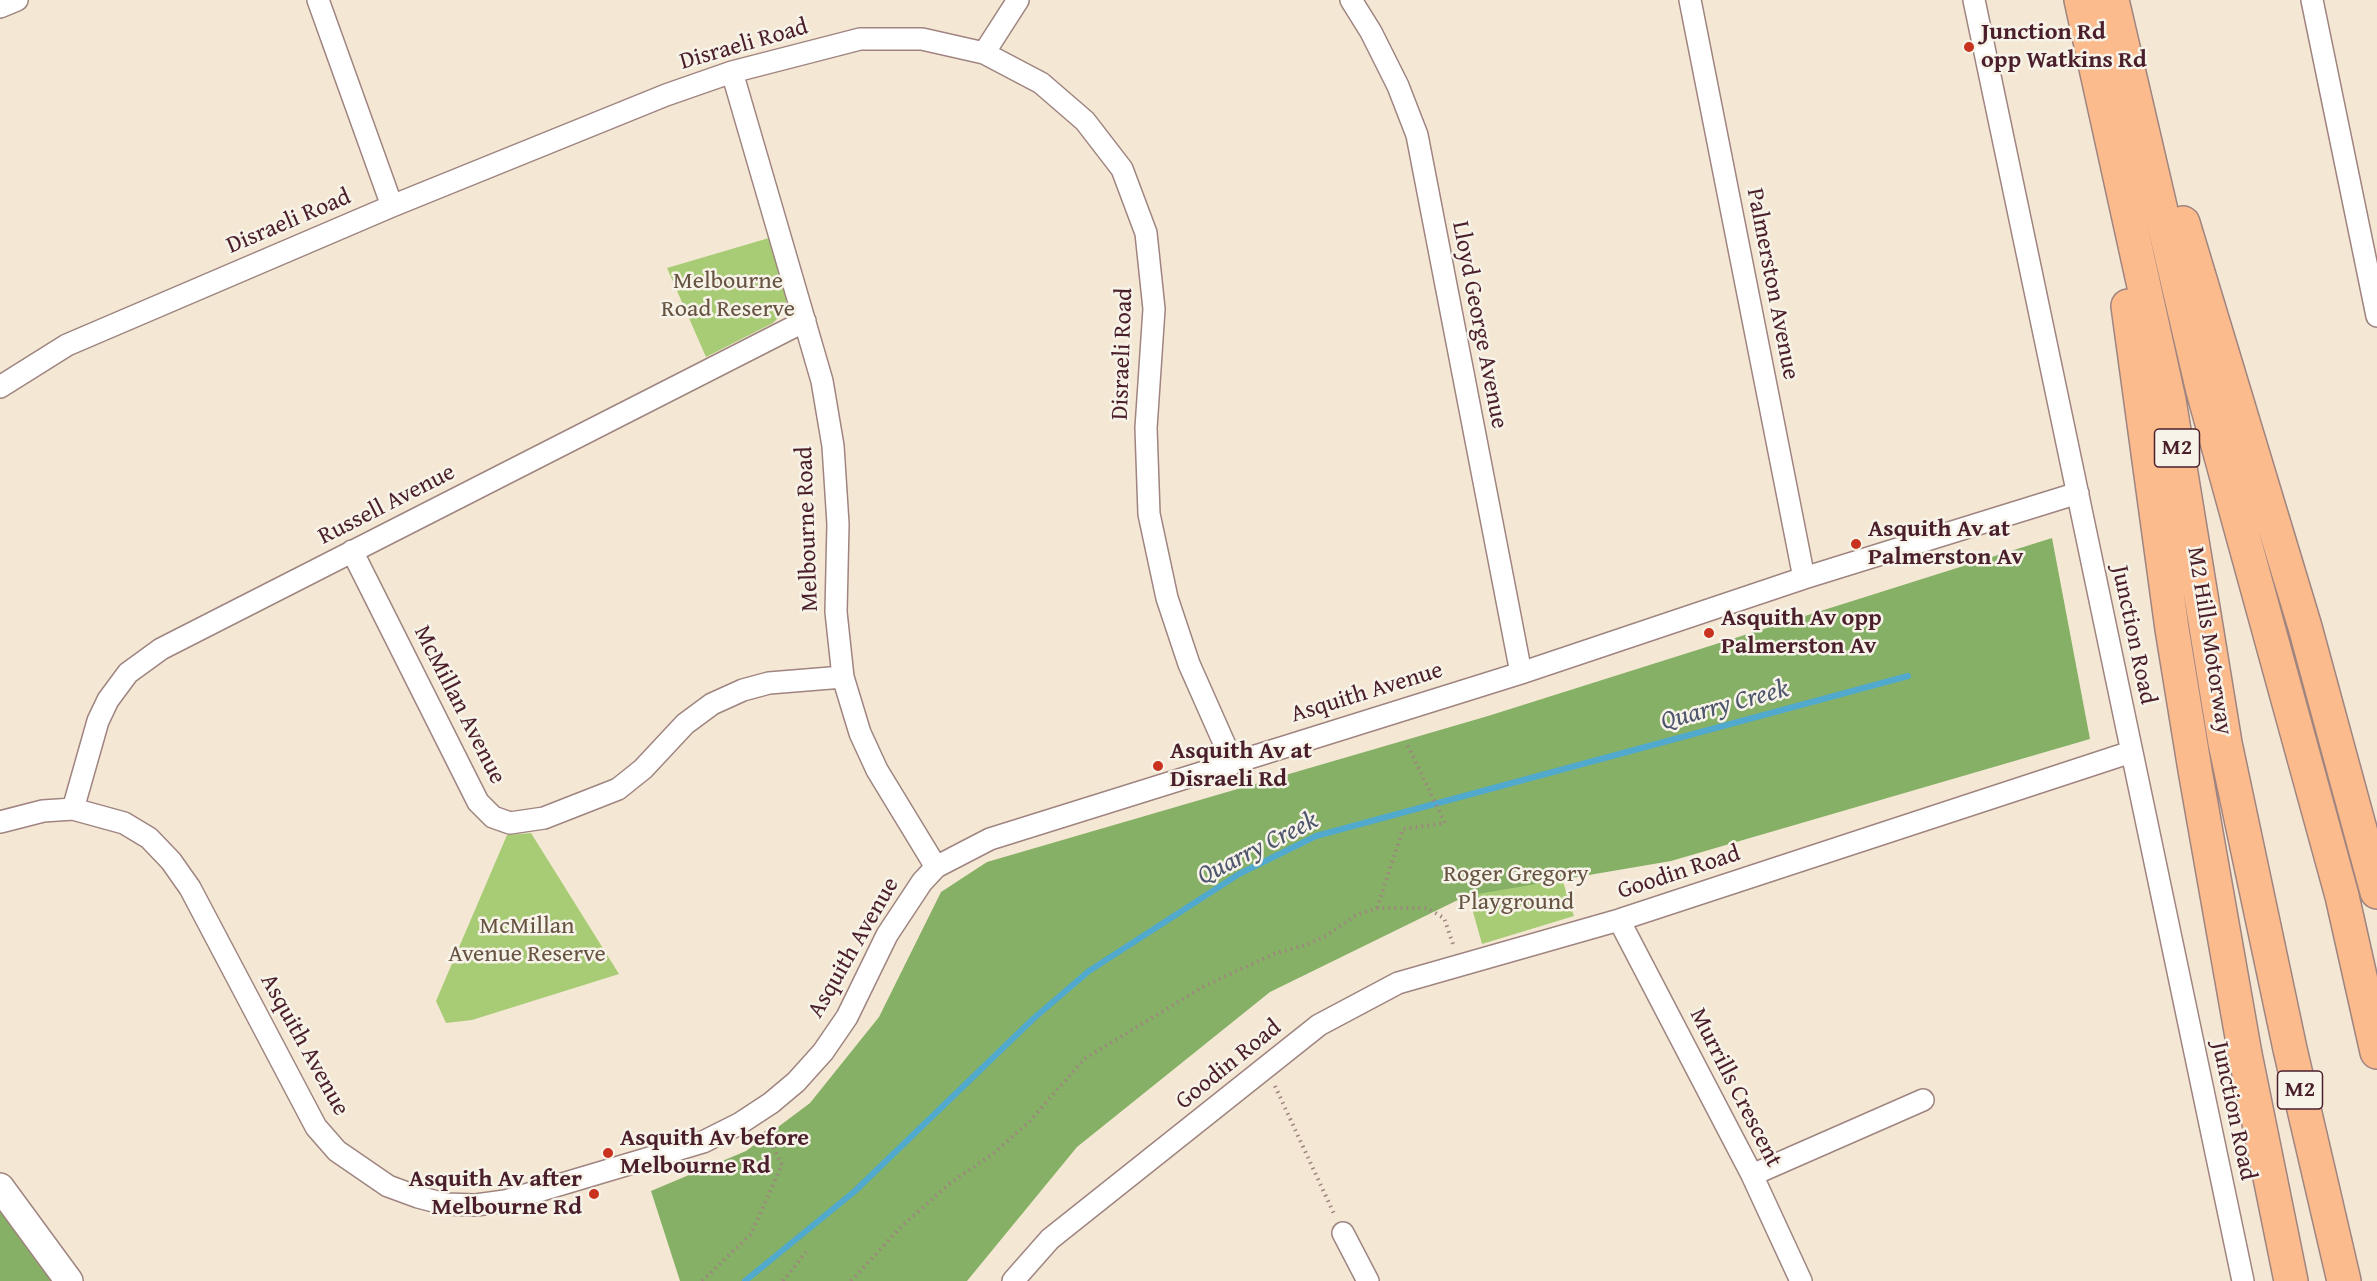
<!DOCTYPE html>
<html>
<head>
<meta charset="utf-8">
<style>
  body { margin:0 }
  canvas { display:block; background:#f4e8d4 }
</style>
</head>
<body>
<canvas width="2377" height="1281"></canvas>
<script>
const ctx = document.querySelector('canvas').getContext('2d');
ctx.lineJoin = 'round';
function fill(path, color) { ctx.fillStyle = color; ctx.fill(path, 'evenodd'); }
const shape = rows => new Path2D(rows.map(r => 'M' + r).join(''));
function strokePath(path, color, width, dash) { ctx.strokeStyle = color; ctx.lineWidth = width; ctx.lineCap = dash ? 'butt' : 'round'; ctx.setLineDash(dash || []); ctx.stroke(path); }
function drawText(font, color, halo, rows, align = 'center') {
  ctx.font = font + ' "Gentium Book Plus",serif'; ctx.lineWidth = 5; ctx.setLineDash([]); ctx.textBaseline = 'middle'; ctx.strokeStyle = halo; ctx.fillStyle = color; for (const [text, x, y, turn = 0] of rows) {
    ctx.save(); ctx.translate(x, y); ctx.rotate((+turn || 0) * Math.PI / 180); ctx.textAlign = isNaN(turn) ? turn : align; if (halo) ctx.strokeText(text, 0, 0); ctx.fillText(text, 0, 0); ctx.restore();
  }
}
const green = shape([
  [769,238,786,292,786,305,781,315,773,323,706,357,667,268],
  [1547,832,1574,916,1482,944,1459,862],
  [531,833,619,974,472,1020,446,1023,436,1001,507,835]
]);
const forest = shape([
  [2052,538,2090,739,1671,861,1466,896,1270,992,1077,1147,967,1281,680,1281,651,1191,746,1151,810,1103,879,1017,941,892,987,862,1488,716],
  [0,1204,56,1281,0,1281]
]);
const stream = shape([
  [745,1281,855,1191,1033,1019,1089,971,1239,874,1316,836,1908,676]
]);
const path = shape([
  [1377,908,1403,829,1445,823,1406,742],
  [1275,1086,1335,1216],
  [702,1281,751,1234,782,1165,765,1129],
  [783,1281,806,1252],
  [851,1281,901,1227,949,1184,994,1153,1030,1121,1084,1059,1206,985,1274,954,1308,944,1326,936,1356,915,1377,908,1427,908,1444,918,1454,947]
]);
const minor = shape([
  [318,0,392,206],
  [1351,0,1371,32,1398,86,1417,135,1521,673],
  [1690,0,1804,578],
  [1974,0,2243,1281],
  [2312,0,2377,316],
  [0,7,17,0],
  [984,53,1018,0],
  [732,72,822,381,833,446,838,524,836,612,843,677,860,733,877,770,936,867],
  [0,387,67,345,392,206,666,95,732,72,860,39,922,39,984,53,1041,83,1085,121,1122,169,1146,233,1154,309,1146,428,1149,514,1167,598,1189,664,1232,761],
  [352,551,478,802,493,817,510,823,544,818,618,789,643,769,685,724,712,704,743,690,769,683,843,677],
  [73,809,98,721,108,700,128,673,161,649,805,321],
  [0,822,43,811,73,809,124,823,149,838,171,861,190,888,316,1127,337,1151,388,1186,418,1197,445,1204,476,1205,505,1201,703,1142,739,1124,771,1103,796,1082,823,1052,847,1017,887,935,922,882,936,867,990,839,1521,673,1804,578,2078,493],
  [1619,920,1752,1175,1801,1281],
  [1752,1175,1923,1100],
  [1343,1233,1368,1281],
  [1013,1281,1050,1239,1319,1025,1398,983,1619,920,2131,752]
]);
const tertiary = shape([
  [0,1187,69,1281]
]);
const motorway = shape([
  [2081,0,2169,400,2225,743,2290,1049,2344,1281],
  [2112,0,2202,387,2342,896,2377,1052],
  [2183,223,2305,627,2377,892],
  [2128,306,2172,629,2195,770,2245,1054,2291,1281]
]);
const markers = [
  [1969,47,6,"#c8321e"],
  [1856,544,6,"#c8321e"],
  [1709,633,6,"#c8321e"],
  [1158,766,6,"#c8321e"],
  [608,1153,6,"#c8321e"],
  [594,1194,6,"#c8321e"]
];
const shields = [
  [2177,448,45],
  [2300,1090,45]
];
const shieldNames = [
  ["M2",2177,448],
  ["M2",2300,1090]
];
const poiNames = [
  ["Junction Rd",1981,33],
  ["opp Watkins Rd",1981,61],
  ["Asquith Av at",1868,530],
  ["Palmerston Av",1868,558],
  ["Asquith Av opp",1721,619],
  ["Palmerston Av",1721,647],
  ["Asquith Av at",1170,752],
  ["Disraeli Rd",1170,780],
  ["Asquith Av before",620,1139],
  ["Melbourne Rd",620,1167],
  ["Asquith Av after",582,1180,"right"],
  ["Melbourne Rd",582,1208,"right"]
];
const streetNames = [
  ["Disraeli Road",744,45,-16],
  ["Disraeli Road",289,222,-23],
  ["Palmerston Avenue",1772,284,79],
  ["Lloyd George Avenue",1479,325,79],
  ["Disraeli Road",1123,354,-88],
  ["Russell Avenue",387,505,-27],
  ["Melbourne Road",808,529,-92],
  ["Junction Road",2133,635,78],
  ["M2 Hills Motorway",2209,641,81],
  ["Asquith Avenue",1367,693,-17],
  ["McMillan Avenue",459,705,63],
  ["Goodin Road",1679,873,-18],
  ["Asquith Avenue",854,948,-60],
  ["Asquith Avenue",304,1045,61],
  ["Goodin Road",1229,1065,-39],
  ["Murrills Crescent",1735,1088,63],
  ["Junction Road",2233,1111,78]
];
const parkNames = [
  ["Melbourne",728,282],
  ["Road Reserve",728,310],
  ["Roger Gregory",1516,875],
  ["Playground",1516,903],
  ["McMillan",527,927],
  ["Avenue Reserve",527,955]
];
const waterNames = [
  ["Quarry Creek",1725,706,-15],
  ["Quarry Creek",1258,849,-27]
];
fill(green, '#a8cc75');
fill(forest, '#86b066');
strokePath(stream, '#51a9ce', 6);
strokePath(minor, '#9f8480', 24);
strokePath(tertiary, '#9f8480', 30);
strokePath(motorway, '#9f8480', 36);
strokePath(path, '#9f8480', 4, [1.5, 4.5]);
strokePath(minor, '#fff', 21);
strokePath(tertiary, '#fff', 27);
strokePath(motorway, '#fbbb8d', 33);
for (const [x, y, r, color] of markers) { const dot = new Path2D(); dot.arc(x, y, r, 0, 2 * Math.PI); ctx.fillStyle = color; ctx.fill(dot); strokePath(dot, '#f7f3e8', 2); }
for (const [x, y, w] of shields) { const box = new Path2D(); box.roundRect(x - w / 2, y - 19, w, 38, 4.5); ctx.fillStyle = '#f7f3e8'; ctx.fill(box); strokePath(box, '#4a1f2b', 1.5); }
drawText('bold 22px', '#4a1f2b', null, shieldNames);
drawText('bold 24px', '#4a1f2b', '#f7f3e8', poiNames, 'left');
drawText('24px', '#4a1f2b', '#f7f3e8', streetNames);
drawText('24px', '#665341', '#f7f3e8', parkNames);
drawText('italic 26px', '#4d566c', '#f7f3e8', waterNames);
</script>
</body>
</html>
